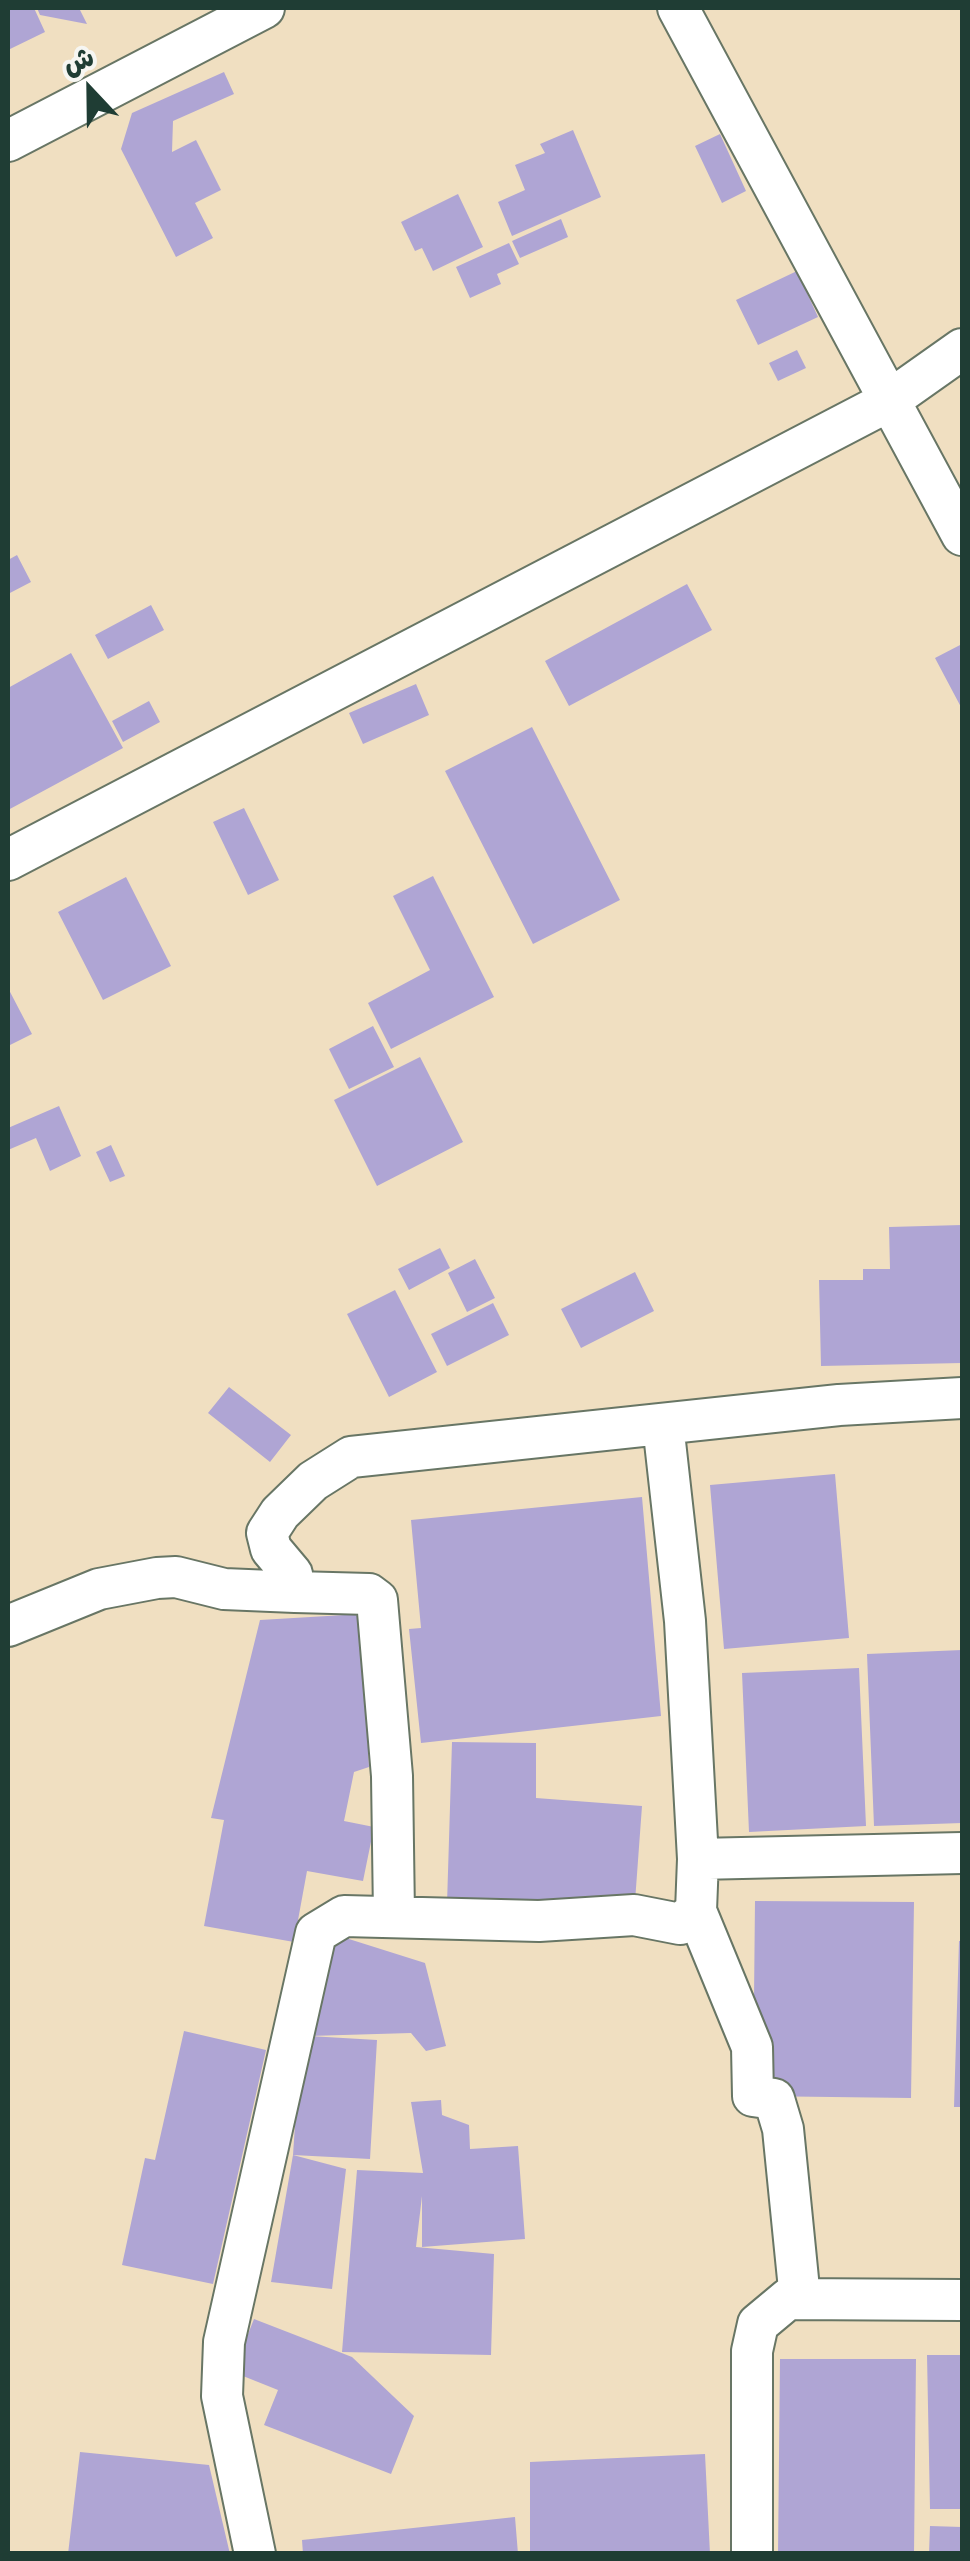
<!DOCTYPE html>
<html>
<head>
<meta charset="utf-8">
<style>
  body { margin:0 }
  #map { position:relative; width:970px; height:2561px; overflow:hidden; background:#f0dfc1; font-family:"Balsamiq Sans","Playpen Sans Arabic",sans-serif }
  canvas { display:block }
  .frame { position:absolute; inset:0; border:10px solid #1f3d34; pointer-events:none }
  .north { position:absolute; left:40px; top:40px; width:100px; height:100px; -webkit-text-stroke:8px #f6f6f2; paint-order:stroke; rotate:338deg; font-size:28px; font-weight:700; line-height:40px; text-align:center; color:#1f3d34 }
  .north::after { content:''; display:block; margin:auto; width:35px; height:45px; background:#1f3d34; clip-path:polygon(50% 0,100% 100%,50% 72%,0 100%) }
</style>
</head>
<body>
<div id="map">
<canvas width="970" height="2561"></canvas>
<div class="frame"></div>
<div class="north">ش</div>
</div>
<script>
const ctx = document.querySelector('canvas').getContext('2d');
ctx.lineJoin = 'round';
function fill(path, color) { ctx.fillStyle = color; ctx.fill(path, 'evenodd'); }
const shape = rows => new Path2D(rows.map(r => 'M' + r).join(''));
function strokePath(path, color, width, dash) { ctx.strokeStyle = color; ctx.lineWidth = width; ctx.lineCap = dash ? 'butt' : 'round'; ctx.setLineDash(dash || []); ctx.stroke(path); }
const building = shape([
  [8,8,34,8,45,32,8,50],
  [37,8,79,8,87,24,40,15],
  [224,72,234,94,173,121,172,152,196,140,221,190,195,203,213,238,176,257,121,149,132,113],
  [573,130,601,197,512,236,498,202,525,190,515,165,545,153,540,144],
  [720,134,746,191,722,203,695,146],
  [458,194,483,247,433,271,422,248,415,251,401,222],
  [561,219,568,237,520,258,512,241],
  [509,243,519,264,497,274,501,284,470,298,456,267],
  [797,271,818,317,758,345,736,300],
  [797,350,806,368,778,381,769,363],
  [17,555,31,582,8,594,8,560],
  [687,584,712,630,569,706,545,661],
  [151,605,164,630,108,659,95,635],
  [962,644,962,709,935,658],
  [71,653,123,748,8,810,8,688],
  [416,684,429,715,363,744,349,713],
  [149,701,160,722,123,742,112,721],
  [532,727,620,900,533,944,445,771],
  [244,808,279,880,248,895,213,822],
  [433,876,494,997,391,1049,368,1003,430,970,393,896],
  [126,877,171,966,103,1000,58,912],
  [8,988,32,1034,8,1046],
  [373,1026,394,1067,349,1089,329,1049],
  [420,1057,463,1142,377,1186,334,1100],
  [59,1106,81,1156,50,1171,36,1138,8,1150,8,1128],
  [111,1145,125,1176,110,1182,96,1152],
  [962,1225,962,1363,821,1366,819,1280,863,1280,863,1269,890,1269,889,1227],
  [440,1248,450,1268,409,1290,398,1269],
  [475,1259,495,1298,467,1312,448,1273],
  [635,1272,654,1311,581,1348,561,1309],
  [395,1290,437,1372,389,1397,347,1314],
  [493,1303,509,1335,447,1366,431,1334],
  [229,1387,291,1435,270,1462,208,1413],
  [835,1474,849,1638,724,1649,710,1485],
  [642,1497,661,1716,421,1743,409,1629,421,1628,411,1520],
  [361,1614,369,1767,354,1772,344,1821,374,1827,363,1881,307,1871,294,1942,204,1926,224,1820,211,1818,260,1620],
  [962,1650,962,1823,874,1826,867,1654],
  [859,1668,866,1826,749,1832,742,1673],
  [452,1742,536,1743,536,1798,642,1806,634,1915,447,1904],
  [755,1901,914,1902,911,2098,753,2096],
  [333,1934,425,1963,446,2046,426,2051,411,2033,309,2036,377,2040,370,2159,293,2155,301,2036],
  [959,1941,962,1941,962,2107,954,2107],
  [184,2031,266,2050,213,2284,122,2265,145,2158,155,2160],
  [441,2100,442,2115,469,2125,470,2149,518,2146,525,2239,422,2247,422,2196,416,2247,494,2254,491,2355,342,2352,357,2170,423,2173,411,2102],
  [293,2155,346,2169,332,2289,271,2282],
  [254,2319,352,2357,414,2416,391,2474,264,2425,278,2390,233,2372],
  [927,2355,962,2355,962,2509,930,2509],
  [780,2359,916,2359,914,2554,778,2554],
  [80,2452,209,2465,230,2554,68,2554],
  [705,2454,710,2554,530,2554,530,2462],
  [515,2517,518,2554,303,2554,302,2540],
  [930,2526,962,2527,962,2554,929,2554]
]);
const minor = shape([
  [678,8,962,535],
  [8,141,264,8],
  [8,860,887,402,962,349],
  [663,1424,685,1621,698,1859,962,1853],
  [295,1592,369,1594,377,1600,392,1776,394,1915],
  [8,1626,99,1589,157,1578,176,1577,224,1589,295,1592,292,1574,271,1549,267,1533,280,1513,313,1481,351,1457,839,1405,962,1398],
  [696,1911,752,2047,753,2096,774,2099,783,2129,800,2299],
  [255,2554,222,2396,224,2342,316,1933,344,1916,539,1921,634,1915,680,1924,696,1911,698,1859],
  [752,2554,752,2351,758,2324,788,2299,962,2300]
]);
fill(building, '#afa5d4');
strokePath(minor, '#687665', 44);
strokePath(minor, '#fff', 40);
</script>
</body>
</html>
